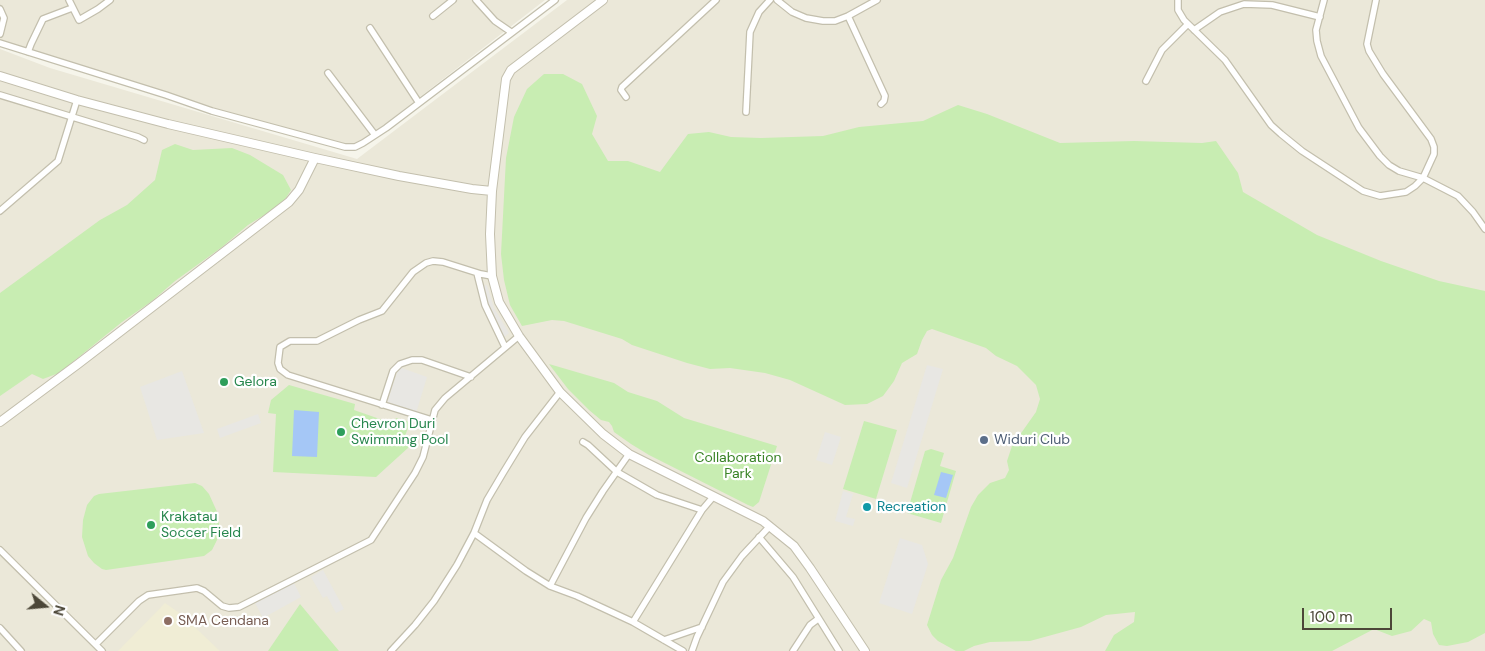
<!DOCTYPE html>
<html>
<head>
<meta charset="utf-8">
<style>
  body { margin:0 }
  #map { position:relative; width:1485px; height:651px; overflow:hidden; background:#f6f5eb; font-family:"DM Sans",sans-serif }
  canvas { display:block }
  .north { position:absolute; left:20px; top:581px; width:50px; height:50px; -webkit-text-stroke:4px #fff; paint-order:stroke; rotate:107deg; font-size:14px; font-weight:700; line-height:20px; text-align:center; color:#4c4738 }
  .north::after { content:''; display:block; margin:auto; width:18px; height:22px; background:#4c4738; clip-path:polygon(50% 0,100% 100%,50% 72%,0 100%) }
  .scale { position:absolute; left:1302px; top:608px; width:90px; height:22px; box-sizing:border-box; border:2px solid #4c4738; border-top:0; padding-left:6px; font-size:15px; line-height:18px; white-space:nowrap; color:#4c4738; -webkit-text-stroke:4px #fff; paint-order:stroke }
</style>
</head>
<body>
<div id="map">
<canvas width="1485" height="651"></canvas>
<div class="north">N</div>
<div class="scale">100 m</div>
</div>
<script>
const ctx = document.querySelector('canvas').getContext('2d');
ctx.lineJoin = 'round';
function fill(path, color) { ctx.fillStyle = color; ctx.fill(path, 'evenodd'); }
const shape = rows => new Path2D(rows.map(r => 'M' + r).join(''));
function strokePath(path, color, width, dash) { ctx.strokeStyle = color; ctx.lineWidth = width; ctx.lineCap = dash ? 'butt' : 'round'; ctx.setLineDash(dash || []); ctx.stroke(path); }
function drawText(font, color, halo, rows, align = 'center') {
  ctx.font = font + ' "DM Sans",sans-serif'; ctx.lineWidth = 4.5; ctx.setLineDash([]); ctx.textBaseline = 'middle'; ctx.strokeStyle = halo; ctx.fillStyle = color; for (const [text, x, y, turn = 0] of rows) {
    ctx.save(); ctx.translate(x, y); ctx.rotate((+turn || 0) * Math.PI / 180); ctx.textAlign = isNaN(turn) ? turn : align; if (halo) ctx.strokeText(text, 0, 0); ctx.fillText(text, 0, 0); ctx.restore();
  }
}
const residential = shape([
  [0,0,545,0,358,145,337,146,70,67,0,40],
  [567,0,1485,0,1485,651,0,651,0,49,50,68,357,159]
]);
const education = shape([
  [165,603,181,614,220,651,118,651]
]);
const green = shape([
  [544,74,563,74,582,84,597,116,592,134,608,161,628,161,660,172,688,134,709,132,731,137,761,138,823,136,859,127,923,121,958,105,987,114,1060,143,1134,141,1202,143,1216,141,1238,173,1243,192,1317,235,1381,261,1439,281,1485,291,1485,633,1468,642,1447,646,1439,645,1433,634,1431,622,1424,619,1411,631,1392,636,1374,629,1332,651,1105,651,1114,635,1134,622,1135,612,1106,615,1081,627,1030,641,990,642,974,646,964,651,956,651,938,641,932,635,927,625,941,580,953,558,971,507,978,495,990,483,1005,478,1009,470,1007,461,1012,446,1036,412,1040,399,1036,385,1017,366,996,356,986,348,932,329,927,331,922,340,917,354,902,363,894,381,883,396,867,404,845,405,790,380,765,373,730,368,710,369,687,363,632,345,622,339,564,321,552,320,522,326,510,305,504,280,501,254,506,158,514,117,527,89],
  [175,144,193,150,232,148,250,155,283,175,291,190,282,204,248,225,222,247,175,281,152,301,122,322,59,373,43,379,32,374,0,396,0,293,100,220,127,205,155,180,162,150],
  [549,364,614,383,628,392,657,401,684,418,777,446,759,502,753,507,748,505,649,455,631,444,614,432,612,426,609,422,601,420,589,410,568,389],
  [289,385,355,404,354,410,394,424,396,418,410,422,404,439,409,447,376,477,273,472,276,414,268,413,271,400],
  [864,421,897,430,876,499,843,489],
  [931,449,944,453,940,466,956,471,941,523,907,513,925,451],
  [195,483,202,486,209,494,219,516,219,530,217,540,212,550,204,556,106,570,102,569,94,563,88,556,82,537,83,520,87,505,94,496,99,494],
  [300,604,339,651,268,651]
]);
const parking = shape([
  [487,285,494,308,509,333,501,340,480,287],
  [927,365,943,369,907,488,891,483],
  [399,367,427,377,416,413,387,403],
  [182,371,204,433,157,440,140,387],
  [258,414,261,423,220,438,217,429],
  [825,432,841,437,832,465,816,460],
  [843,491,853,494,846,517,855,519,853,526,835,521],
  [900,538,922,545,928,564,912,614,879,603],
  [323,570,344,609,336,613,327,596,323,598,311,577],
  [294,583,301,597,263,618,255,603]
]);
const water = shape([
  [294,410,319,412,317,457,292,456],
  [941,472,953,475,946,498,934,495]
]);
const minor = shape([
  [69,0,79,20,98,9,110,0],
  [476,0,495,21,511,32],
  [777,0,792,12,806,18,823,21,835,21,848,16,877,0],
  [1178,0,1178,10,1184,20,1225,60,1271,125,1281,134,1302,151,1363,191,1380,196,1406,192,1415,186,1423,178,1434,154,1434,147,1431,139,1383,74,1369,51,1367,44,1376,0],
  [1324,0,1316,30,1317,41,1321,56,1359,128,1380,156,1389,165,1399,171,1423,178,1458,196,1473,212,1485,229],
  [0,9,4,18,0,34],
  [433,16,453,0],
  [848,16,885,96,884,101,881,104],
  [370,28,419,103],
  [1194,30,1220,12,1244,4,1272,5,1320,17],
  [0,43,166,95,212,111,345,147,355,147,363,143,386,128,555,0],
  [28,52,31,44,43,19,72,8],
  [328,73,375,135],
  [1146,81,1162,50,1188,24],
  [0,95,138,137,144,140],
  [626,97,621,90,622,87,716,0],
  [746,112,750,32,759,12,770,0],
  [0,211,58,161,77,100],
  [477,273,485,305,505,347],
  [382,405,393,371,400,364,412,360,422,360,471,377],
  [432,420,288,375,280,369,278,363,280,347,290,341,317,341,359,320,382,311,413,272,426,263,433,261,443,262,481,274,492,276],
  [583,442,588,445,617,472,657,495,702,510],
  [474,533,526,571,550,586,577,596,633,622,683,651],
  [759,537,793,577,839,651],
  [0,550,102,651],
  [550,586,586,518,603,491,629,454],
  [633,622,702,510,713,497],
  [0,628,21,651],
  [664,640,702,627],
  [96,644,139,601,148,595,197,588,204,591,222,606,229,608,239,607,371,540,415,473,423,457,435,410,445,398,519,336],
  [391,651,415,625,434,601,457,565,474,533,487,500,503,473,525,437,560,392],
  [692,651,697,637,723,582,742,556,770,526],
  [793,651,810,625,818,619]
]);
const tertiary = shape([
  [603,0,511,70,506,79,492,191,490,234,492,276,499,302,519,336,560,392,603,434,629,454,763,521,794,546,810,568,865,651],
  [0,76,77,100,168,124,315,158,399,176,472,189,492,191],
  [0,422,78,364,289,202,299,190,315,158]
]);
const markers = [
  [224,382,5,"#2e9e5b"],
  [341,432,5,"#2e9e5b"],
  [984,440,5,"#5c6f8a"],
  [867,507,5,"#0f9aa8"],
  [151,525,5,"#2e9e5b"],
  [168,621,5,"#8d6e63"]
];
const leisureNames = [
  ["Gelora",234,382],
  ["Chevron Duri",351,424],
  ["Swimming Pool",351,440],
  ["Krakatau",161,517],
  ["Soccer Field",161,533]
];
const serviceNames = [
  ["Widuri Club",994,440]
];
const parkNames = [
  ["Collaboration",738,458],
  ["Park",738,474]
];
const cultureNames = [
  ["Recreation",877,507]
];
const educationNames = [
  ["SMA Cendana",178,621]
];
fill(residential, '#ebe8d9');
fill(education, '#f0edd5');
fill(green, '#c8edb2');
fill(parking, '#e8e7e3');
fill(water, '#a5c7f6');
strokePath(minor, '#c3bfad', 8);
strokePath(tertiary, '#c3bfad', 10);
strokePath(minor, '#fff', 5.5);
strokePath(tertiary, '#fff', 8);
for (const [x, y, r, color] of markers) { const dot = new Path2D(); dot.arc(x, y, r, 0, 2 * Math.PI); ctx.fillStyle = color; ctx.fill(dot); strokePath(dot, '#fff', 2); }
drawText('14px', '#27864d', '#fff', leisureNames, 'left');
drawText('14px', '#4e5e75', '#fff', serviceNames, 'left');
drawText('14px', '#398326', '#fff', parkNames);
drawText('14px', '#0d838f', '#fff', cultureNames, 'left');
drawText('14px', '#785e54', '#fff', educationNames, 'left');
</script>
</body>
</html>
